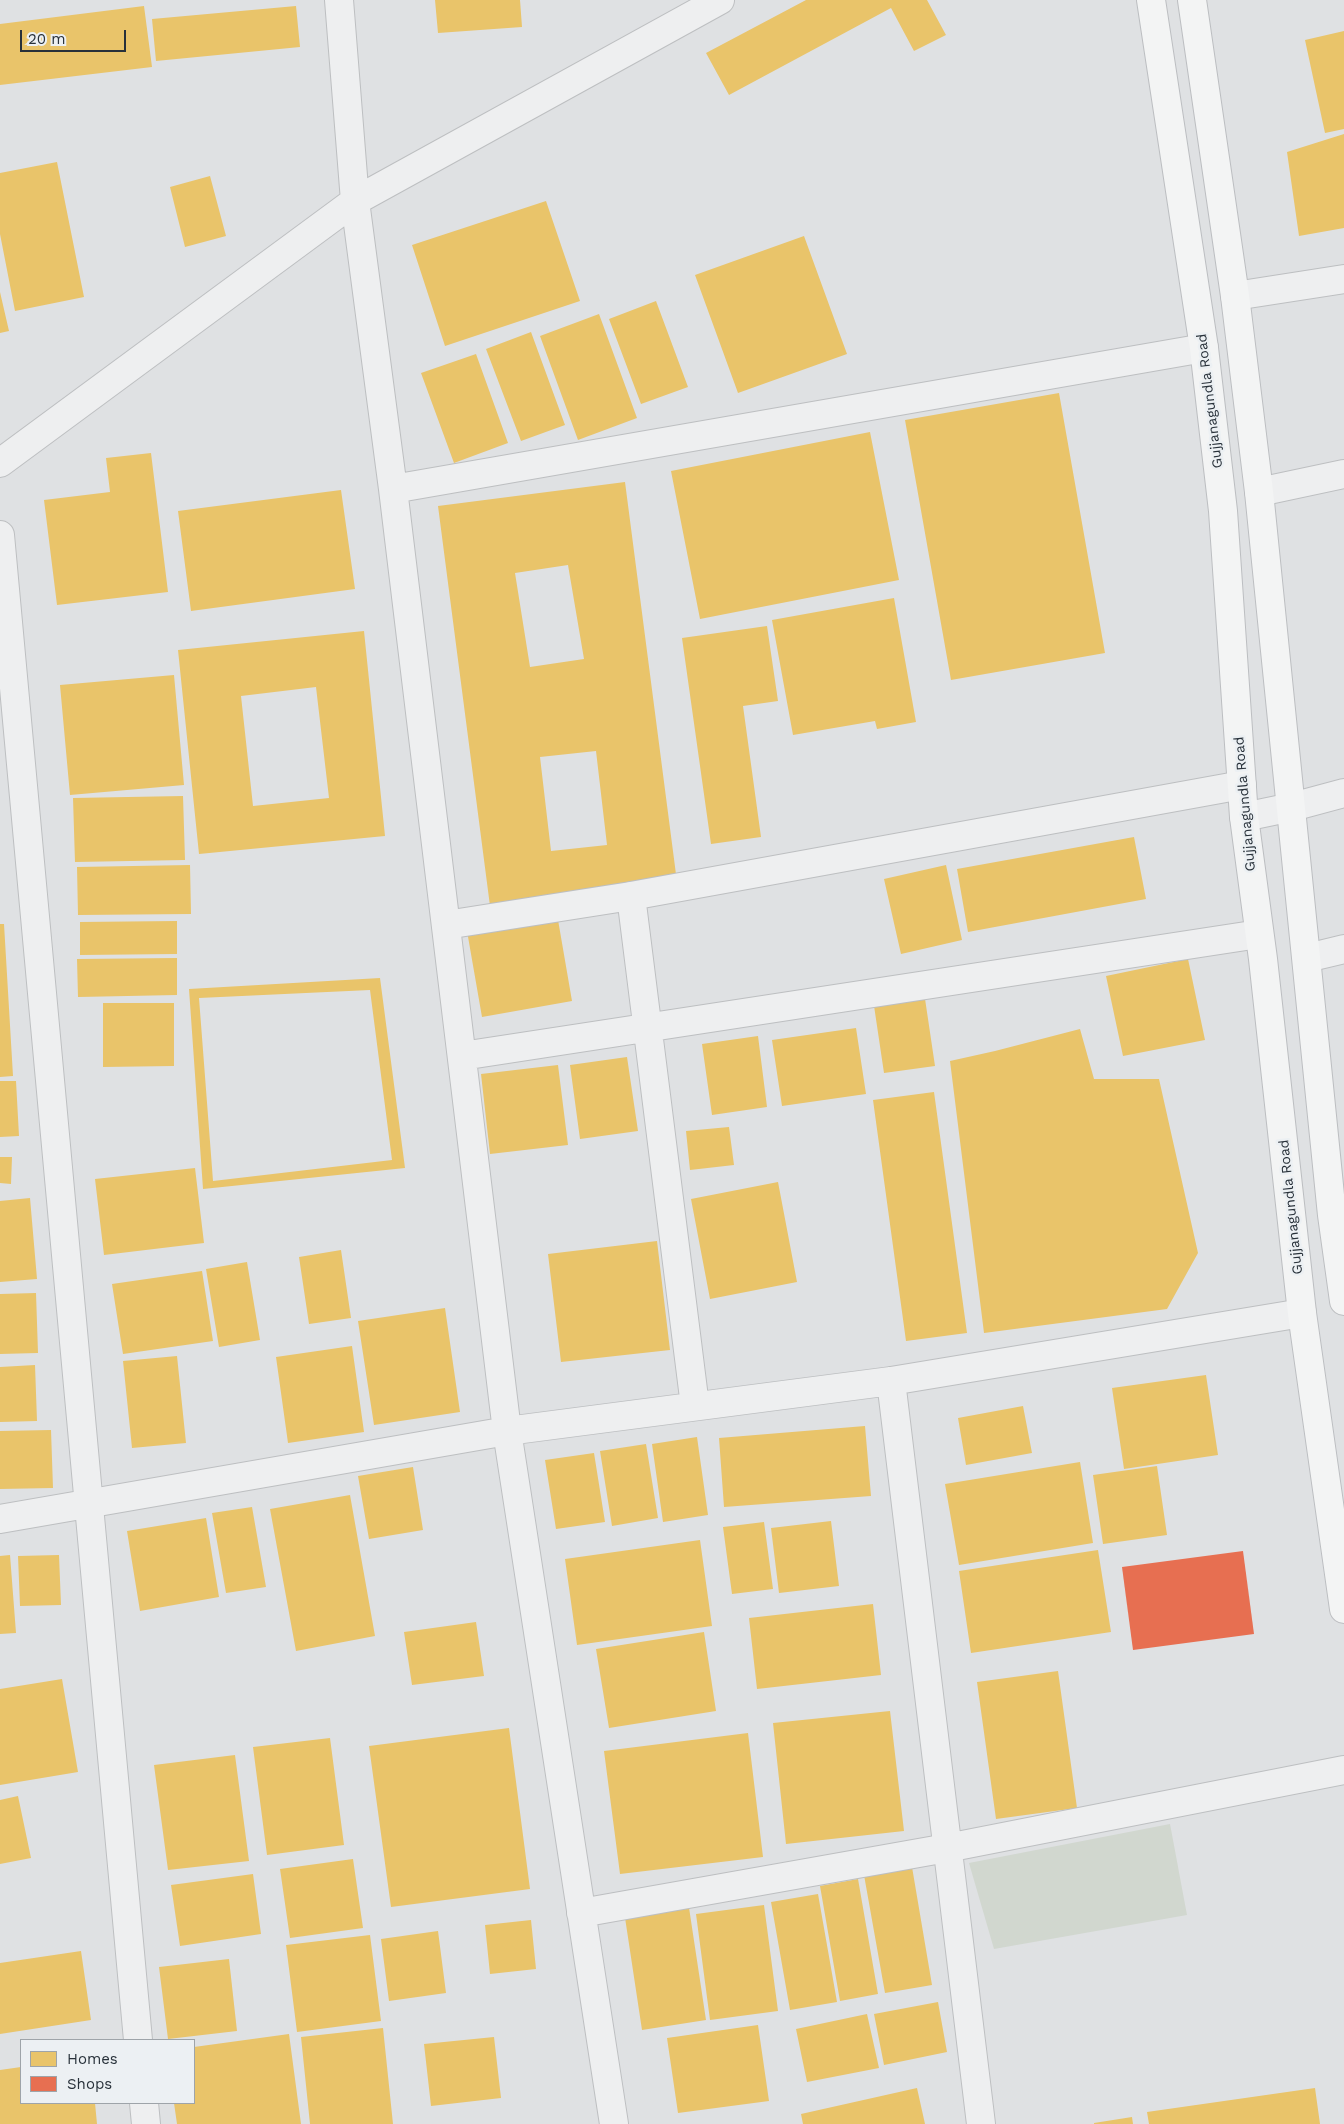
<!DOCTYPE html>
<html>
<head>
<meta charset="utf-8">
<style>
  body { margin:0 }
  #map { position:relative; width:1344px; height:2124px; overflow:hidden; background:#dfe1e3; font-family:"Work Sans",sans-serif }
  canvas { display:block }
  .legend { position:absolute; left:20px; top:2039px; width:175px; height:65px; box-sizing:border-box; background:#ecf0f3; border:1px solid #9ea4a9; margin:0; padding:6px 9px; list-style:none; font-size:15px; color:#28313a }
  .legend li { display:flex; align-items:center; gap:10px; height:25px }
  .legend b { width:25px; border:1px solid #9ea4a9 }
  .scale { position:absolute; left:20px; top:30px; width:106px; height:22px; box-sizing:border-box; border:2px solid #28313a; border-top:0; padding-left:6px; font-size:15px; line-height:18px; white-space:nowrap; color:#28313a; -webkit-text-stroke:4px #ecf0f3; paint-order:stroke }
</style>
</head>
<body>
<div id="map">
<canvas width="1344" height="2124"></canvas>
<ul class="legend">
<li><b style="height:14px;background:#e9c46a"></b>Homes</li>
<li><b style="height:14px;background:#e76f51"></b>Shops</li>
</ul>
<div class="scale">20 m</div>
</div>
<script>
const ctx = document.querySelector('canvas').getContext('2d');
ctx.lineJoin = 'round';
function fill(path, color) { ctx.fillStyle = color; ctx.fill(path, 'evenodd'); }
const shape = rows => new Path2D(rows.map(r => 'M' + r).join(''));
function strokePath(path, color, width, dash) { ctx.strokeStyle = color; ctx.lineWidth = width; ctx.lineCap = dash ? 'butt' : 'round'; ctx.setLineDash(dash || []); ctx.stroke(path); }
function drawText(font, color, halo, rows, align = 'center') {
  ctx.font = font + ' "Work Sans",sans-serif'; ctx.lineWidth = 5; ctx.setLineDash([]); ctx.textBaseline = 'middle'; ctx.strokeStyle = halo; ctx.fillStyle = color; for (const [text, x, y, turn = 0] of rows) {
    ctx.save(); ctx.translate(x, y); ctx.rotate((+turn || 0) * Math.PI / 180); ctx.textAlign = isNaN(turn) ? turn : align; if (halo) ctx.strokeText(text, 0, 0); ctx.fillText(text, 0, 0); ctx.restore();
  }
}
const green = shape([
  [1170,1824,1187,1915,994,1949,969,1863]
]);
const homes = shape([
  [435,0,520,0,522,27,438,33],
  [806,0,927,0,946,35,914,51,891,8,729,95,706,53],
  [144,6,152,67,0,85,0,24],
  [296,6,300,47,156,61,152,19],
  [1344,31,1344,129,1325,133,1305,40],
  [1344,134,1344,228,1299,236,1287,152],
  [57,162,84,297,15,311,0,234,0,173],
  [210,176,226,236,185,247,170,187],
  [546,201,580,301,445,346,412,245],
  [804,236,847,354,738,393,695,275],
  [0,292,9,331,0,333],
  [656,301,688,387,641,404,609,319],
  [599,314,637,418,578,440,540,336],
  [531,332,565,425,521,441,486,349],
  [476,354,508,443,454,463,421,373],
  [1059,393,1105,653,951,680,905,420],
  [870,432,899,580,700,619,671,471],
  [151,453,168,592,57,605,44,500,110,492,106,458],
  [625,482,677,882,490,906,438,506],
  [568,565,584,659,530,667,515,573],
  [596,751,607,845,551,851,540,757],
  [341,490,355,589,191,611,178,511],
  [894,598,916,722,877,729,875,721,793,735,772,620],
  [767,626,778,701,743,706,761,837,711,844,682,638],
  [364,631,385,836,199,854,178,650],
  [316,687,329,798,253,806,241,696],
  [174,675,184,785,70,795,60,685],
  [183,796,185,860,75,862,73,798],
  [1134,837,1146,899,968,932,957,869],
  [190,865,191,914,78,915,77,867],
  [946,865,962,940,901,954,884,879],
  [557,914,572,1001,482,1017,467,931],
  [177,921,177,954,80,955,80,922],
  [0,924,4,924,13,1076,0,1077],
  [177,958,177,995,78,997,77,959],
  [1188,959,1205,1040,1123,1056,1106,976],
  [380,978,405,1168,203,1189,189,989],
  [370,990,392,1160,213,1181,199,998],
  [924,992,935,1066,884,1073,873,999],
  [103,1003,174,1003,174,1066,103,1067],
  [856,1028,866,1094,782,1106,772,1040],
  [1080,1029,1094,1079,1159,1079,1198,1253,1167,1309,984,1333,950,1061,995,1051],
  [758,1036,767,1107,712,1115,702,1044],
  [627,1057,638,1131,580,1139,570,1065],
  [558,1065,568,1145,490,1154,481,1074],
  [0,1081,16,1081,19,1136,0,1137],
  [934,1092,967,1333,906,1341,873,1100],
  [729,1127,734,1165,690,1170,686,1131],
  [0,1157,12,1157,11,1184,0,1183],
  [195,1168,204,1243,104,1255,95,1179],
  [778,1182,797,1282,710,1299,691,1199],
  [30,1198,37,1279,0,1282,0,1201],
  [657,1241,670,1350,561,1362,548,1254],
  [341,1250,351,1318,309,1324,299,1257],
  [247,1262,260,1340,219,1347,206,1269],
  [202,1271,213,1341,123,1354,112,1284],
  [36,1293,38,1353,0,1354,0,1294],
  [445,1308,460,1412,374,1425,358,1321],
  [352,1346,364,1432,288,1443,276,1357],
  [177,1356,186,1443,132,1448,123,1361],
  [35,1365,37,1421,0,1422,0,1367],
  [1206,1375,1218,1455,1124,1469,1112,1388],
  [1023,1406,1032,1453,966,1465,958,1418],
  [865,1426,871,1496,724,1507,719,1438],
  [51,1430,53,1488,0,1489,0,1431],
  [697,1437,708,1515,663,1522,652,1444],
  [646,1444,658,1518,612,1526,600,1451],
  [594,1453,605,1522,556,1529,545,1460],
  [1080,1462,1093,1543,959,1565,945,1484],
  [1157,1466,1167,1535,1103,1544,1093,1475],
  [413,1467,423,1530,369,1539,358,1476],
  [350,1495,375,1636,296,1651,270,1509],
  [252,1507,266,1587,226,1593,212,1513],
  [206,1518,219,1597,140,1611,127,1531],
  [831,1521,839,1586,779,1593,771,1528],
  [764,1522,773,1589,732,1594,723,1527],
  [700,1540,712,1626,577,1645,565,1559],
  [1098,1550,1111,1632,971,1653,959,1571],
  [10,1555,16,1633,0,1634,0,1556],
  [59,1555,61,1605,20,1606,18,1556],
  [873,1604,881,1675,757,1689,749,1618],
  [476,1622,484,1676,412,1685,404,1632],
  [704,1632,716,1711,609,1728,596,1649],
  [1058,1671,1077,1808,996,1819,977,1682],
  [62,1679,78,1772,0,1785,0,1689],
  [890,1711,904,1831,786,1844,773,1723],
  [509,1728,530,1889,391,1907,369,1746],
  [748,1733,763,1857,620,1874,604,1751],
  [330,1738,344,1845,267,1855,253,1747],
  [235,1755,249,1861,168,1870,154,1765],
  [18,1796,31,1858,0,1864,0,1800],
  [353,1859,363,1928,290,1938,280,1869],
  [912,1867,932,1985,885,1993,864,1875],
  [253,1874,261,1934,180,1946,171,1885],
  [858,1879,878,1994,840,2001,820,1886],
  [818,1894,837,2002,790,2010,771,1902],
  [688,1901,706,2020,642,2030,624,1911],
  [764,1905,778,2011,710,2020,696,1914],
  [531,1920,536,1969,490,1974,485,1925],
  [438,1931,446,1993,389,2001,381,1939],
  [370,1935,381,2021,297,2032,286,1945],
  [81,1951,91,2020,0,2034,0,1963],
  [229,1959,237,2031,168,2039,159,1967],
  [938,2002,947,2052,884,2065,874,2014],
  [867,2014,879,2068,807,2082,796,2029],
  [758,2025,769,2101,678,2113,667,2038],
  [383,2028,393,2124,310,2124,301,2037],
  [289,2034,301,2124,177,2124,174,2103,194,2103,194,2047],
  [494,2037,501,2098,431,2106,424,2044],
  [21,2067,21,2103,95,2103,97,2124,0,2124,0,2070],
  [917,2088,925,2124,803,2124,801,2114],
  [1315,2088,1320,2124,1149,2124,1147,2112],
  [1132,2117,1133,2124,1094,2124,1094,2123]
]);
const shops = shape([
  [1243,1551,1254,1634,1133,1650,1122,1567]
]);
const minor = shape([
  [339,0,355,201,393,489,507,1431,614,2124],
  [1235,296,1344,279],
  [0,463,355,201,720,0],
  [393,489,1204,348],
  [1259,492,1344,474],
  [0,535,138,2040],
  [1244,817,1292,807,1344,793],
  [631,896,695,1406],
  [446,925,631,896,1242,785],
  [1307,958,1344,949],
  [462,1056,1259,934],
  [891,1381,981,2124],
  [0,1519,507,1431,891,1381,1302,1313],
  [581,1913,947,1848,1344,1770],
  [144,2103,146,2124]
]);
const major = shape([
  [1151,0,1204,348,1223,511,1244,817,1263,959,1302,1313,1344,1609],
  [1192,0,1235,296,1259,492,1332,1215,1344,1301]
]);
const streetNames = [
  ["Gujjanagundla Road",1210,401,-97],
  ["Gujjanagundla Road",1245,804,-95],
  ["Gujjanagundla Road",1291,1207,-96]
];
fill(green, '#d1d7cf');
fill(homes, '#e9c46a');
fill(shops, '#e76f51');
strokePath(minor, '#bdbfc1', 30);
strokePath(major, '#bcbec1', 30);
strokePath(minor, '#eeeff0', 28);
strokePath(major, '#f3f4f4', 28);
drawText('14px', '#28313a', '#ecf0f3', streetNames);
</script>
</body>
</html>
